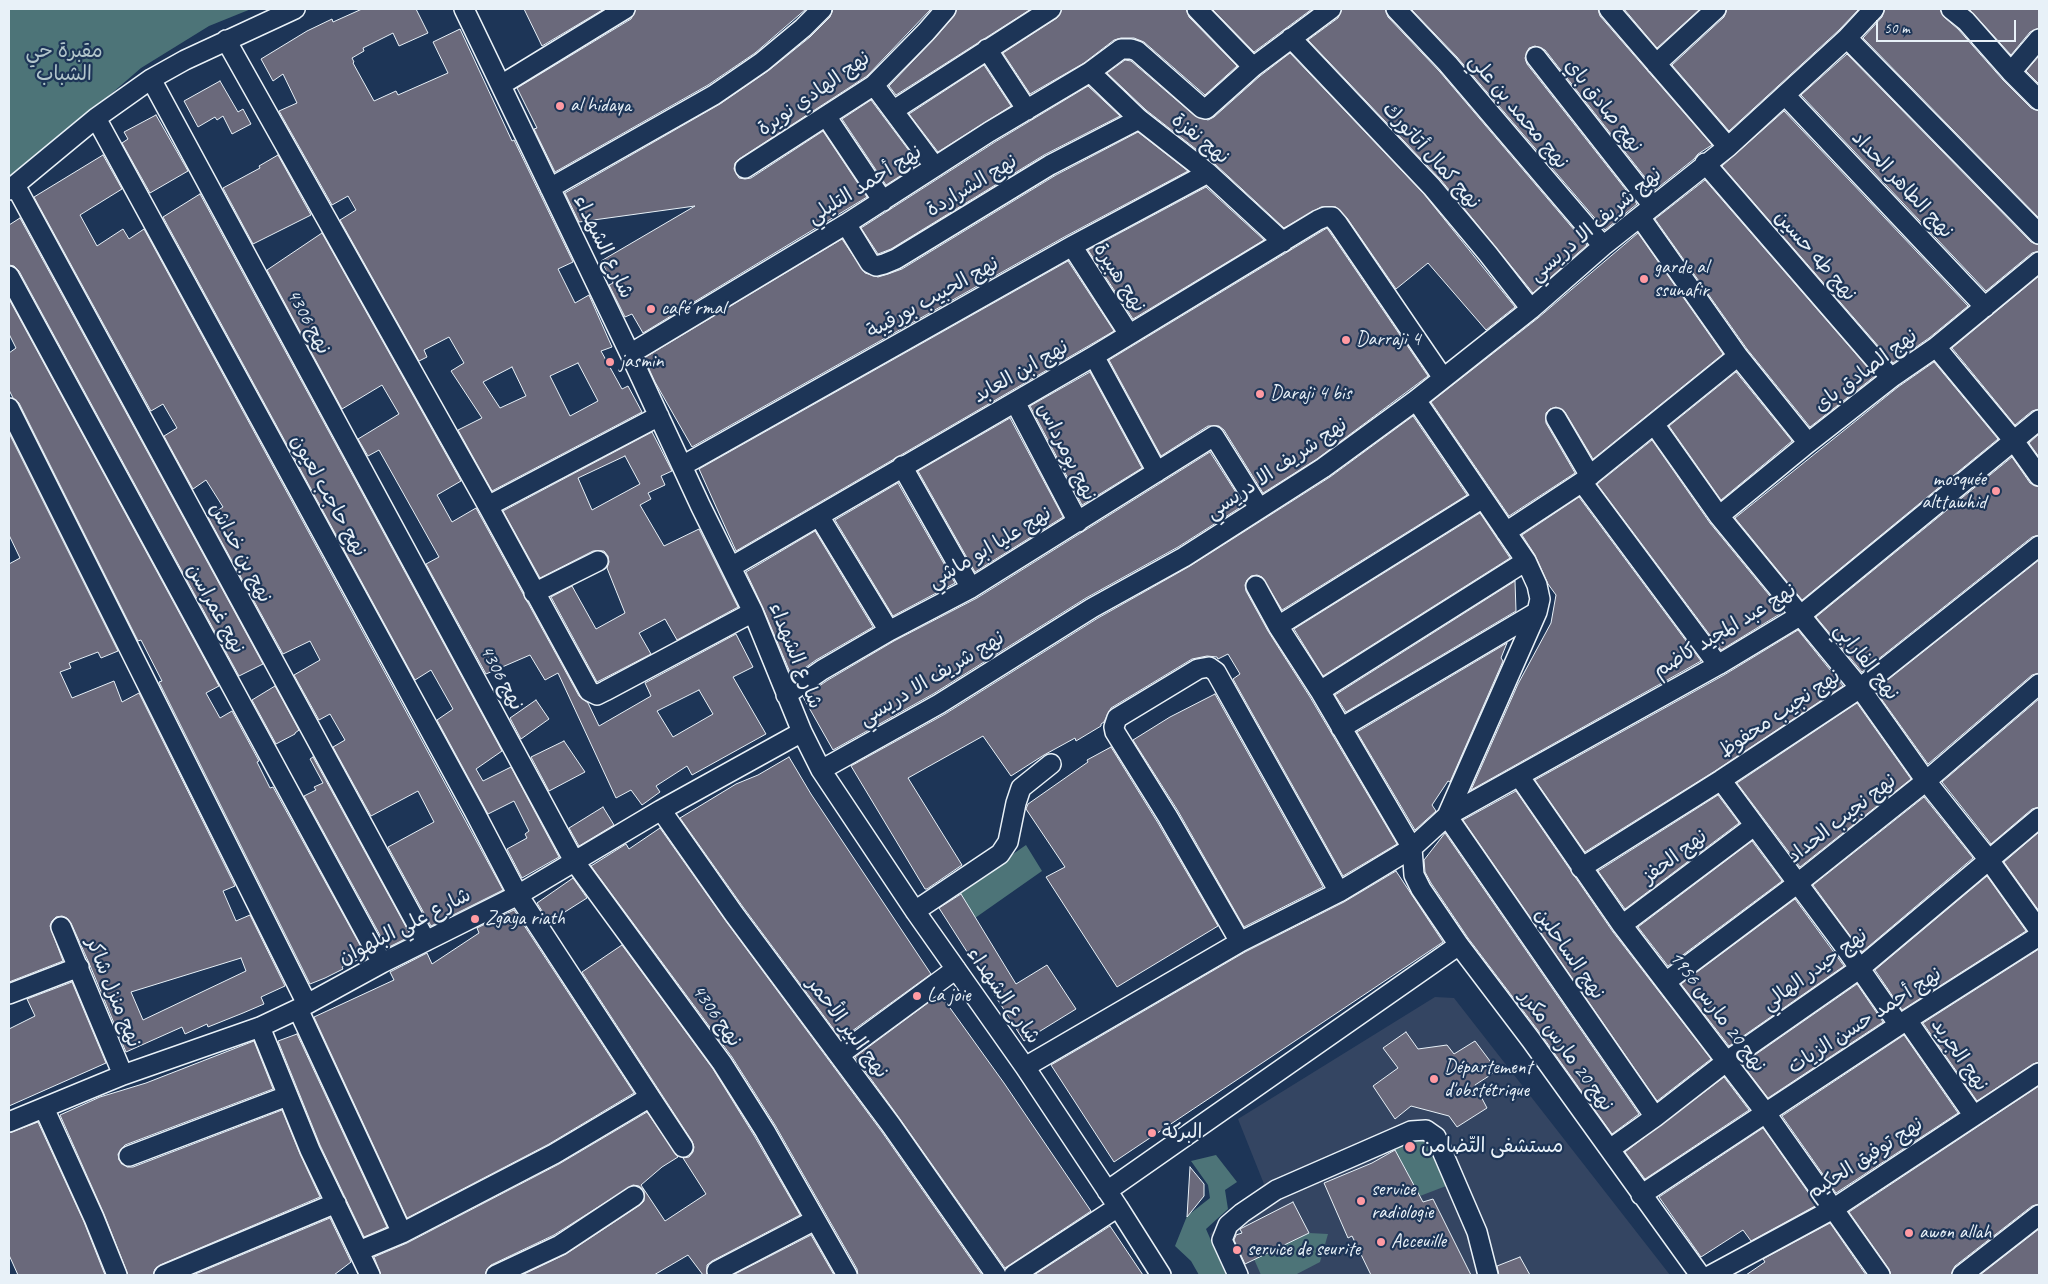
<!DOCTYPE html>
<html>
<head>
<meta charset="utf-8">
<style>
  body { margin:0 }
  #map { position:relative; width:2048px; height:1284px; overflow:hidden; background:#1d3557; font-family:Caveat,sans-serif }
  canvas { display:block }
  .frame { position:absolute; inset:0; border:10px solid #e8f1f8; pointer-events:none }
  .scale { position:absolute; left:1876px; top:20px; width:140px; height:22px; box-sizing:border-box; border:2px solid #e8f1f8; border-top:0; padding-left:6px; font-size:15px; line-height:18px; white-space:nowrap; color:#e8f1f8; -webkit-text-stroke:4px #1d3557; paint-order:stroke }
</style>
</head>
<body>
<div id="map">
<canvas width="2048" height="1284"></canvas>
<div class="frame"></div>
<div class="scale">50 m</div>
</div>
<script>
const ctx = document.querySelector('canvas').getContext('2d');
ctx.lineJoin = 'round';
function fill(path, color) { ctx.fillStyle = color; ctx.fill(path, 'evenodd'); }
const shape = rows => new Path2D(rows.map(r => 'M' + r).join(''));
function strokePath(path, color, width, dash) { ctx.strokeStyle = color; ctx.lineWidth = width; ctx.lineCap = dash ? 'butt' : 'round'; ctx.setLineDash(dash || []); ctx.stroke(path); }
function drawText(font, color, halo, rows, align = 'center') {
  ctx.font = font + ' Caveat,"Playpen Sans Arabic",sans-serif'; ctx.lineWidth = 4.5; ctx.setLineDash([]); ctx.textBaseline = 'middle'; ctx.strokeStyle = halo; ctx.fillStyle = color; for (const [text, x, y, turn = 0] of rows) {
    ctx.save(); ctx.translate(x, y); ctx.rotate((+turn || 0) * Math.PI / 180); ctx.textAlign = isNaN(turn) ? turn : align; if (halo) ctx.strokeText(text, 0, 0); ctx.fillText(text, 0, 0); ctx.restore();
  }
}
const built = shape([
  [1435,997,1454,998,1670,1275,1227,1275,1210,1234,1264,1184,1238,1119]
]);
const green = shape([
  [9,9,251,9,209,26,141,68,9,182],
  [1026,845,1042,871,975,918,959,891],
  [1423,1136,1446,1186,1420,1196,1395,1150],
  [1216,1155,1237,1182,1225,1190,1228,1209,1206,1229,1226,1275,1199,1275,1191,1261,1175,1246,1187,1216,1210,1198,1208,1185,1191,1161],
  [1309,1233,1328,1234,1320,1262,1295,1275,1261,1275,1254,1259]
]);
const building = shape([
  [362,9,416,9,428,33,399,46,393,33,363,48,364,51,352,58,354,62,353,63,374,101,396,91,398,95,448,73,433,42,460,29,512,141,514,140,573,262,558,269,575,303,589,295,612,347,601,351,622,389,628,386,642,412,492,491,458,430,482,418,451,371,464,363,449,337,424,350,427,357,419,361,340,220,356,210,348,196,332,205,279,111,297,103,283,74,273,81,261,59,307,31,332,19,333,22,362,9],
  [578,363,598,401,570,416,550,376,578,363],
  [512,367,526,396,500,408,483,382,512,367],
  [524,9,604,9,542,46,524,9],
  [636,9,806,9,755,53,708,85,555,172,534,129,537,128,517,88,631,19,636,9],
  [833,9,931,9,867,76,739,159,735,163,734,169,739,178,745,179,751,178,823,131,867,197,643,333,632,314,625,317,609,285,613,283,601,261,695,206,579,222,565,193,720,104,768,71,810,37,830,17,833,9],
  [957,9,1031,9,896,95,889,86,934,39,954,16,957,9],
  [1062,9,1186,9,1189,17,1237,66,1205,95,1144,42,1134,38,1121,38,1114,40,1084,63,1030,94,1003,53,1057,18,1062,9],
  [1212,9,1312,9,1254,52,1212,9],
  [1342,9,1385,9,1388,17,1440,72,1587,245,1533,293,1441,180,1308,40,1338,18,1342,9],
  [1411,9,1598,9,1600,16,1712,145,1698,154,1694,159,1655,190,1545,50,1535,46,1529,48,1525,58,1527,64,1637,204,1605,230,1457,57,1411,9],
  [1624,9,1700,9,1657,48,1624,9],
  [1727,9,1859,9,1839,30,1729,131,1672,65,1724,17,1727,9],
  [1885,9,1940,9,1944,17,1958,29,2003,80,2031,108,2039,111,2039,218,1863,38,1882,17,1885,9],
  [1969,9,2039,9,2039,28,2030,32,2011,55,1969,9],
  [1290,53,1424,194,1515,307,1486,330,1428,263,1396,289,1347,218,1336,207,1321,207,1284,228,1215,164,1146,110,1107,73,1125,60,1131,61,1195,116,1208,120,1214,117,1260,76,1290,53],
  [1847,54,2031,242,2039,245,2039,251,2032,253,1986,291,1801,95,1847,54],
  [2039,56,2039,84,2026,71,2039,56],
  [984,65,1011,106,938,152,909,114,984,65],
  [220,81,238,112,243,109,251,124,232,134,223,116,217,120,215,117,198,127,184,101,220,81],
  [1088,86,1120,116,1044,155,891,249,878,254,861,228,995,142,1088,86],
  [871,100,919,164,886,185,842,119,871,100],
  [1784,111,1968,306,1929,338,1893,363,1722,166,1784,111],
  [156,115,188,171,150,193,122,143,128,139,124,132,156,115],
  [1138,132,1188,171,1066,236,692,447,655,382,644,358,842,239,865,273,878,277,888,274,902,269,1056,175,1138,132],
  [103,155,122,189,80,215,97,246,123,229,129,239,144,229,503,890,431,926,388,847,434,822,418,791,371,816,333,747,345,740,330,714,319,720,294,675,320,660,310,641,283,654,208,517,223,507,206,480,193,489,164,436,177,428,163,404,151,411,34,197,103,155],
  [278,155,311,215,253,244,223,188,260,168,259,166,278,155],
  [1705,180,1875,376,1810,427,1747,349,1655,219,1705,180],
  [1206,187,1264,240,1133,319,1088,250,1206,187],
  [200,194,502,751,476,769,483,781,511,767,559,857,522,878,507,849,527,838,525,834,529,831,514,801,488,814,437,720,453,709,431,670,415,680,163,217,200,194],
  [20,218,263,664,239,676,19,271,14,266,9,265,9,225,20,218],
  [1327,228,1428,376,1317,459,1263,493,1224,430,1219,426,1208,426,1161,456,1109,360,1327,228],
  [322,233,461,481,437,495,452,522,476,508,579,696,588,703,599,726,651,696,645,683,736,634,753,667,733,677,766,734,692,775,687,766,656,786,660,792,642,805,631,790,616,798,558,673,545,680,530,655,486,674,426,564,439,557,379,450,368,456,358,439,399,414,382,385,342,409,267,270,322,233],
  [699,690,713,714,673,737,657,711,699,690],
  [1638,233,1723,354,1593,459,1565,412,1556,407,1550,409,1546,413,1546,423,1575,473,1509,516,1431,402,1538,318,1638,233],
  [1068,261,1114,331,736,551,699,469,1068,261],
  [2039,276,2039,409,2032,411,2015,425,1952,348,2039,276],
  [9,299,219,686,206,693,220,718,232,711,259,761,257,762,270,788,273,787,366,956,342,967,343,969,325,978,310,984,159,682,162,681,141,640,138,641,19,403,13,398,9,390,9,353,16,348,9,334,9,299],
  [1934,362,1998,439,1802,600,1735,518,1898,387,1934,362],
  [1090,372,1142,468,1082,505,1030,406,1090,372],
  [1736,372,1792,441,1721,500,1669,426,1736,372],
  [1413,416,1467,495,1282,610,1262,577,1257,575,1251,576,1247,580,1245,585,1246,591,1268,631,1310,697,1397,844,1343,876,1233,679,1240,674,1228,654,1218,659,1217,657,1207,656,1192,659,1111,708,1104,722,1101,724,1101,726,1076,741,1075,738,1044,755,1011,776,983,736,908,778,962,865,927,889,925,889,851,766,945,714,1098,618,1190,566,1330,477,1413,416],
  [1010,418,1063,517,975,572,918,471,1010,418],
  [652,432,672,471,661,476,665,485,648,493,651,499,640,505,664,546,699,529,738,607,677,640,665,619,639,633,651,654,597,682,551,597,572,586,596,629,625,613,607,568,609,562,608,556,604,551,593,551,540,578,503,511,652,432],
  [625,456,640,484,592,510,578,478,625,456],
  [9,433,118,651,101,658,98,652,69,663,71,668,60,672,72,698,114,681,122,702,139,693,235,886,223,891,236,921,250,915,285,986,261,997,264,1004,243,1013,208,1027,207,1024,185,1034,182,1027,126,1052,89,963,71,923,67,918,62,916,56,917,52,921,50,926,63,961,9,982,9,564,20,558,9,535,9,433],
  [241,958,246,971,143,1020,131,992,241,958],
  [2039,434,2039,457,2029,443,2039,434],
  [1652,440,1710,523,1783,612,1721,650,1597,484,1652,440],
  [1210,452,1244,505,1178,547,1086,598,933,694,833,750,803,697,828,680,894,641,977,598,1210,452],
  [2012,457,2030,483,2039,487,2039,535,2032,537,1862,672,1816,617,2012,457],
  [898,483,955,583,893,616,835,520,898,483],
  [1579,497,1701,661,1471,790,1518,684,1551,623,1556,595,1548,584,1535,555,1522,535,1579,497],
  [1480,513,1510,558,1323,676,1294,629,1480,513],
  [815,531,873,627,816,660,792,677,763,608,746,572,815,531],
  [2039,560,2039,673,2032,675,1928,764,1875,690,2039,560],
  [1515,581,1516,611,1346,712,1335,695,1515,581],
  [1798,630,1843,686,1715,771,1585,852,1535,780,1724,675,1798,630],
  [1507,643,1501,658,1503,661,1450,782,1448,781,1432,805,1436,811,1415,830,1357,732,1507,643],
  [275,686,299,730,295,733,295,734,276,744,252,700,275,686],
  [1215,694,1323,887,1244,927,1178,811,1133,740,1170,717,1215,694],
  [2039,699,2039,807,2032,809,1991,844,1942,782,2039,699],
  [536,700,549,719,521,739,510,718,536,700],
  [1857,703,1911,779,1800,867,1737,783,1857,703],
  [564,741,585,772,549,791,531,757,564,741],
  [1111,747,1158,823,1218,926,1117,987,1046,877,1065,867,1026,809,1028,804,1088,762,1087,760,1111,747],
  [313,757,411,936,387,948,304,796,316,790,314,787,323,783,310,759,313,757],
  [789,757,811,794,931,974,841,1039,743,907,680,818,736,784,758,775,789,757],
  [1516,791,1613,932,1711,1059,1657,1101,1463,820,1516,791],
  [1718,795,1739,823,1625,909,1598,871,1718,795],
  [1924,797,1973,858,1862,952,1813,885,1924,797],
  [603,807,614,825,579,846,569,828,603,807],
  [660,828,725,920,882,1132,982,1275,858,1275,857,1269,775,1125,732,1057,591,866,626,844,629,849,660,828],
  [2039,832,2039,911,2004,862,2039,832],
  [1445,833,1639,1114,1612,1134,1540,1033,1468,938,1431,883,1425,872,1424,860,1445,833],
  [1752,841,1782,881,1668,966,1638,927,1752,841],
  [1396,871,1443,942,1114,1162,1051,1065,1245,952,1344,902,1396,871],
  [1987,876,2026,931,1902,1010,1875,970,1987,876],
  [573,878,587,898,549,922,537,903,573,878],
  [961,894,1016,984,1047,965,1076,1009,1024,1041,939,908,961,894],
  [1795,899,1844,966,1729,1046,1681,984,1795,899],
  [514,910,634,1093,549,1144,407,1218,314,1017,394,980,390,972,427,953,432,964,479,933,477,928,514,910],
  [622,945,713,1069,755,1137,800,1215,712,1261,707,1265,707,1275,703,1275,688,1255,654,1275,522,1275,566,1254,640,1205,644,1201,644,1190,639,1186,633,1185,554,1235,491,1265,487,1269,485,1275,381,1275,374,1257,407,1243,559,1164,647,1112,678,1157,662,1167,641,1185,665,1221,706,1194,683,1158,689,1157,693,1152,694,1147,692,1141,582,972,622,945],
  [2039,949,2039,1062,2033,1064,1977,1101,1923,1023,2039,949],
  [72,982,106,1063,9,1106,9,1029,35,1016,27,999,72,982],
  [1857,984,1883,1022,1768,1098,1742,1064,1857,984],
  [940,994,1004,1083,1091,1211,1005,1268,900,1119,855,1057,940,994],
  [1406,1032,1418,1049,1447,1045,1454,1054,1475,1041,1493,1065,1492,1074,1475,1085,1487,1108,1457,1127,1449,1116,1411,1106,1395,1119,1373,1086,1398,1068,1383,1048,1406,1032],
  [297,1034,387,1227,364,1237,320,1145,278,1041,297,1034],
  [1904,1035,1958,1113,1836,1193,1782,1116,1904,1035],
  [254,1041,273,1089,125,1145,118,1154,119,1160,127,1167,133,1167,282,1110,300,1154,320,1197,160,1265,155,1269,153,1275,128,1275,104,1214,60,1115,100,1097,146,1083,254,1041],
  [1724,1077,1749,1110,1645,1179,1625,1152,1724,1077],
  [2039,1086,2039,1204,2032,1206,1955,1266,1951,1275,1891,1275,1889,1269,1849,1212,2039,1086],
  [38,1122,84,1222,105,1275,18,1275,9,1255,9,1133,38,1122],
  [1763,1128,1817,1205,1751,1241,1743,1230,1701,1257,1659,1197,1763,1128],
  [1395,1150,1423,1202,1433,1199,1471,1275,1371,1275,1352,1236,1348,1238,1324,1183,1372,1163,1395,1150],
  [1190,1167,1204,1184,1204,1196,1187,1217,1190,1167],
  [1293,1202,1309,1233,1245,1264,1234,1240,1236,1235,1242,1233,1240,1229,1293,1202],
  [330,1218,351,1262,334,1275,193,1275,330,1218],
  [1830,1223,1866,1275,1746,1275,1765,1262,1763,1259,1830,1223],
  [1110,1226,1143,1275,1034,1275,1110,1226],
  [2039,1229,2039,1275,1980,1275,2039,1229],
  [811,1235,834,1275,733,1275,811,1235],
  [1520,1257,1530,1275,1499,1275,1497,1266,1520,1257]
]);
const minor = shape([
  [464,9,630,354,701,507,753,612,802,732,821,770,915,911,1025,1067,1118,1207,1161,1275],
  [1197,9,1253,67],
  [1396,9,1448,64,1603,246],
  [1609,9,1728,147],
  [1951,9,1966,21,2011,72,2039,100],
  [1291,38,1432,187,1488,254,1531,309],
  [1847,38,2039,234],
  [226,40,488,506,589,691,597,695,605,691,753,612],
  [987,49,1027,110],
  [1536,57,1653,206],
  [1656,64,1716,9],
  [1090,72,1139,119,1208,173,1283,242],
  [2011,72,2039,39],
  [151,79,574,861,722,1063,765,1131,847,1275],
  [501,85,625,9],
  [874,85,935,167],
  [1785,95,1985,307],
  [894,110,1051,9],
  [826,116,883,201],
  [96,118,474,811,518,895,650,1097,554,1154,402,1233,359,1251],
  [1705,163,1891,378],
  [745,168,874,85,926,32,946,9],
  [15,185,426,941],
  [550,188,714,95,762,62,803,28,822,9],
  [9,190,96,118,151,79,185,60,295,9],
  [1640,217,1738,356,1808,443],
  [846,224,870,263,876,266,884,264,896,259,1050,165,1139,119],
  [1072,246,1129,334],
  [9,276,382,963],
  [1936,347,2014,441,2039,476],
  [630,354,846,224,989,132,1090,72,1121,49,1131,49,1137,51,1202,108,1206,109,1253,67,1331,9],
  [1094,356,1157,472],
  [1416,400,1526,561,1537,585,1540,599,1537,612,1447,816,1655,1117],
  [1015,402,1078,522],
  [9,408,307,1004],
  [1556,418,1590,476],
  [1654,424,1719,516,1860,688,1926,781,1989,860,2039,930],
  [682,466,1072,246,1208,173],
  [902,466,971,588],
  [1582,482,1718,665],
  [488,506,659,416],
  [819,516,889,631],
  [1719,516,1808,443,1891,378,1936,347,2039,262],
  [1506,532,1582,482,1738,356],
  [731,567,1094,356,1318,220,1325,217,1332,217,1338,224,1443,378],
  [1256,586,1278,626,1320,691,1412,848,1414,875,1421,889,1459,945,1531,1040,1700,1275],
  [534,593,598,561],
  [1278,626,1483,498],
  [1320,691,1526,561],
  [786,695,822,670,889,631,971,588,1214,436,1259,508],
  [1341,728,1537,612],
  [821,770,939,704,1092,608,1184,557,1323,468,1416,400,1531,309,1603,246,1728,147,1847,38,1874,9],
  [1519,776,1622,925,1765,1112,1880,1275],
  [1721,780,1842,943,1899,1025],
  [661,810,734,914,891,1125,996,1275],
  [1581,868,1721,780,1860,688,2039,546],
  [915,911,1000,854,1008,842,1016,803,1021,788,1051,764],
  [1622,925,1754,826],
  [61,927,123,1075],
  [1240,942,1168,817,1115,732,1114,727,1117,718,1198,669,1209,667,1216,672,1339,892],
  [1667,981,1798,883,1926,781,2039,684],
  [9,994,79,967],
  [298,1009,402,1233],
  [1907,1020,1974,1116],
  [260,1027,310,1150,370,1275],
  [839,1055,956,969],
  [1025,1067,1240,942,1339,892,1412,848,1447,816,1718,665,1801,615,2039,420],
  [650,1097,683,1147],
  [44,1108,94,1218,117,1275],
  [9,1122,123,1075,260,1027,298,1009,382,963,518,895,661,810,802,732],
  [1610,1149,1655,1117,1727,1061,1859,969,2039,818],
  [129,1156,287,1096],
  [1107,1191,1459,945],
  [1641,1195,1899,1025,2039,936],
  [717,1271,815,1220],
  [164,1275,336,1203],
  [496,1275,560,1245,634,1196],
  [1014,1275,1118,1207],
  [1238,1275,1222,1240,1228,1225,1242,1213,1276,1190,1411,1131,1426,1130,1436,1137,1477,1232,1488,1275],
  [1711,1275,1833,1209,2039,1073],
  [1962,1275,2039,1215]
]);
const markers = [
  [560,106,5,"#ff9aa2"],
  [1644,279,5,"#ff9aa2"],
  [651,309,5,"#ff9aa2"],
  [1346,340,5,"#ff9aa2"],
  [610,362,5,"#ff9aa2"],
  [1260,394,5,"#ff9aa2"],
  [1996,491,5,"#ff9aa2"],
  [475,919,5,"#ff9aa2"],
  [917,996,5,"#ff9aa2"],
  [1434,1079,5,"#ff9aa2"],
  [1152,1133,5,"#ff9aa2"],
  [1410,1147,6,"#ff9aa2"],
  [1361,1201,5,"#ff9aa2"],
  [1909,1233,5,"#ff9aa2"],
  [1381,1242,5,"#ff9aa2"],
  [1237,1250,5,"#ff9aa2"]
];
const parkNames = [
  ["مقبرة حي",64,52],
  ["الشباب",64,75]
];
const streetNames = [
  ["نهج الهادي نويرة",814,94,-35],
  ["نهج صادق باي",1603,106,52],
  ["نهج محمد بن علي",1518,112,50],
  ["نهج نفزة",1200,139,39],
  ["نهج كمال أتاتورك",1431,156,48],
  ["نهج أحمد التليلي",865,185,-32],
  ["نهج الطاهر الحداد",1902,185,47],
  ["نهج الشراردة",972,186,-31],
  ["نهج شريف الا دريسي",1596,225,-40],
  ["شارع الشهداء",603,247,64],
  ["نهج طه حسين",1815,256,49],
  ["نهج هبيرة",1119,278,57],
  ["نهج الحبيب بورقيبة",933,298,-29],
  ["نهج 4306",308,322,62],
  ["نهج الصادق باى",1866,371,-37],
  ["نهج ابن العابد",1021,372,-30],
  ["نهج بومرداس",1066,452,63],
  ["نهج شريف الا دريسي",1277,469,-34],
  ["نهج حاجب لعيون",328,496,61],
  ["نهج عليا ابو ماشي",990,548,-31],
  ["نهج بن خداش",240,553,62],
  ["نهج غمراسن",215,609,61],
  ["نهج عبد المجيد كاضم",1725,631,-31],
  ["شارع الشهداء",795,656,68],
  ["نهج الفارابي",1866,662,52],
  ["نهج 4306",501,678,62],
  ["نهج شريف الا دريسي",932,679,-31],
  ["نهج نجيب محفوظ",1780,714,-34],
  ["نهج نجيب الحداد",1842,819,-38],
  ["نهج الحفز",1675,857,-37],
  ["شارع علي البلهوان",405,927,-27],
  ["نهج الساحلين",1569,954,55],
  ["نهج حيدر الهالي",1815,970,-36],
  ["نهج منزل شاكر",113,993,68],
  ["شارع الشهداء",1003,996,55],
  ["نهج 20 مارس 1956",1717,1012,53],
  ["نهج 4306",716,1016,55],
  ["نهج أحمد حسن الزيات",1865,1021,-33],
  ["نهج البير الأحمر",847,1028,53],
  ["نهج 20 مارس مكرر",1566,1051,54],
  ["نهج الجريد",1959,1055,55],
  ["نهج توفيق الحكيم",1865,1159,-33]
];
const poiNames = [
  ["al hidaya",570,106],
  ["garde al",1654,268],
  ["ssunafir",1654,291],
  ["café rmal",661,309],
  ["Darraji 4",1356,340],
  ["jasmin",620,362],
  ["Daraji 4 bis",1270,394],
  ["mosquée",1986,480,"right"],
  ["alttawhid",1986,503,"right"],
  ["Zgaya riath",485,919],
  ["La joie",927,996],
  ["Département",1444,1068],
  ["d'obstétrique",1444,1091],
  ["البركة",1162,1133],
  ["مستشفى التّضامن",1421,1147],
  ["service",1371,1190],
  ["radiologie",1371,1213],
  ["awon allah",1919,1233],
  ["Acceuille",1391,1242],
  ["service de seurite",1247,1250]
];
fill(built, '#344562');
fill(green, '#4d7478');
fill(building, '#6a697b');
strokePath(building, '#e8f1f8', 1);
strokePath(minor, '#e8f1f8', 22);
strokePath(minor, '#1d3557', 19);
for (const [x, y, r, color] of markers) { const dot = new Path2D(); dot.arc(x, y, r, 0, 2 * Math.PI); ctx.fillStyle = color; ctx.fill(dot); strokePath(dot, '#1d3557', 2); }
drawText('20px', '#b2c5cb', '#1d3557', parkNames);
drawText('20px', '#e8f1f8', '#1d3557', streetNames);
drawText('20px', '#e8f1f8', '#1d3557', poiNames, 'left');
</script>
</body>
</html>
